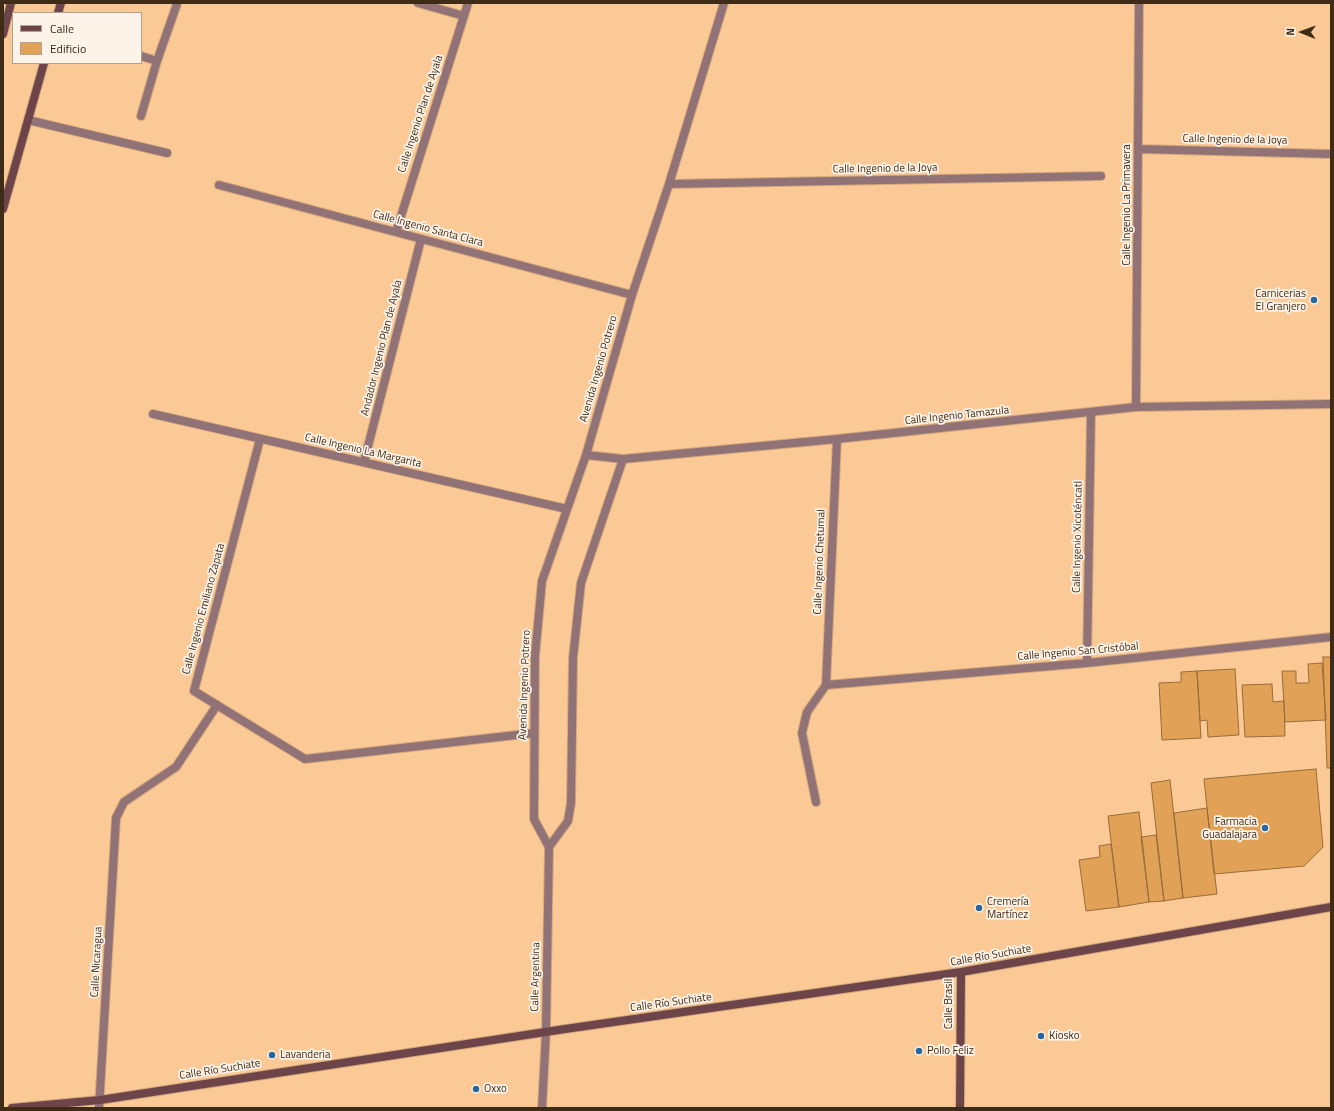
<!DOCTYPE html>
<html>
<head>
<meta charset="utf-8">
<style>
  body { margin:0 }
  #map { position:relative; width:1334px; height:1111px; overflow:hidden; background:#fbc995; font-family:"Titillium Web",sans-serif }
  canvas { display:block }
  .frame { position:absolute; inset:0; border:4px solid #3f2c17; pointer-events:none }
  .legend { position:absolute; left:12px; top:12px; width:130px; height:52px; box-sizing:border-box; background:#fdf3e8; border:1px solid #b1a394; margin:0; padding:5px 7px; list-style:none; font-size:12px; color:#3f2c17 }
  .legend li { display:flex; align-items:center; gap:8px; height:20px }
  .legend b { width:20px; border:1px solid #b1a394 }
  .north { position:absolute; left:1282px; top:12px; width:40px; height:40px; -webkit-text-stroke:3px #fdf3e8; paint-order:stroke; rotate:271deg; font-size:11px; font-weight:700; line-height:16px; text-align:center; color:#3f2c17 }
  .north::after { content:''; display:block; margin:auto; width:14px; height:18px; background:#3f2c17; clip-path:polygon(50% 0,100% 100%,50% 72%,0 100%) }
</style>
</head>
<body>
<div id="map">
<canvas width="1334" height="1111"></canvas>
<div class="frame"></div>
<ul class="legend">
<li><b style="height:5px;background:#6e444b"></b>Calle</li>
<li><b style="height:11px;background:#e1a157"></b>Edificio</li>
</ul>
<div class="north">N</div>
</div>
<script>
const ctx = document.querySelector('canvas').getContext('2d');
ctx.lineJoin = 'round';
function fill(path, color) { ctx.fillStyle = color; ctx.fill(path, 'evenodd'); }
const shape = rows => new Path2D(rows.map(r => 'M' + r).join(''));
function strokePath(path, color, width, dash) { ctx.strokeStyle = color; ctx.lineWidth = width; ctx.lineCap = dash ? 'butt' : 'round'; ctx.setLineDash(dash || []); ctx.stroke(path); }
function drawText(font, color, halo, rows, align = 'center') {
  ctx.font = font + ' "Titillium Web",sans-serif'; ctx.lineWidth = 3.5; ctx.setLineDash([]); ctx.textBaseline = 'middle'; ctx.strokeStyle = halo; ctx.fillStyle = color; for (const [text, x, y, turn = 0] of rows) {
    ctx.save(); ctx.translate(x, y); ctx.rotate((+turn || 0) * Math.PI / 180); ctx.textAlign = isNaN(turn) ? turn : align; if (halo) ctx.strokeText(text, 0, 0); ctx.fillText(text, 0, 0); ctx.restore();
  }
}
const building = shape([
  [1323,657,1331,657,1331,768,1327,768,1323,657],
  [1322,663,1326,720,1285,722,1282,671,1296,671,1296,683,1309,683,1308,664,1322,663],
  [1235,669,1239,735,1208,737,1207,720,1200,721,1197,671,1235,669],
  [1197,671,1201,738,1162,740,1159,683,1181,682,1181,672,1197,671],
  [1272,684,1273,702,1284,701,1285,736,1245,737,1242,685,1272,684],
  [1316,769,1323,847,1304,866,1214,874,1204,779,1316,769],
  [1170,780,1183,898,1164,901,1151,783,1170,780],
  [1207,808,1217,894,1183,898,1174,813,1207,808],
  [1139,812,1149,902,1119,907,1108,816,1139,812],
  [1156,835,1164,901,1149,902,1141,837,1156,835],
  [1111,844,1119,907,1086,911,1079,860,1100,857,1099,846,1111,844]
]);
const service = shape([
  [157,61,177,4],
  [141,116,157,61,141,56],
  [28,120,167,153],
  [816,802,802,733,807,712,826,685]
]);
const pedestrian = shape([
  [364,462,421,239],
  [116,818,124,802,176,767,217,705]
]);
const minor = shape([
  [418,3,464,16],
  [1138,149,1331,154],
  [669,184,1101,176],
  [219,185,632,295],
  [396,232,468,3],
  [1136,407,1139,3],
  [153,414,567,509],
  [260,439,194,691,305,759,534,733],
  [837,439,826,685,1087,663,1331,637],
  [586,455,623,459,837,439,1136,407,1331,404],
  [1087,663,1091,413],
  [549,847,568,821,571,803,573,658,581,583,623,459],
  [99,1108,116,818],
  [542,1108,546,1032,549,847,534,819,535,656,542,581,586,455,632,295,669,184,724,3]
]);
const secondary = shape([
  [58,13,61,3],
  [3,34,11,3],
  [3,209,44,63],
  [12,1108,100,1100,565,1029,961,972,1331,907],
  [960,1108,961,972]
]);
const markers = [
  [1314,300,4,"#28679d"],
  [1265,828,4,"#28679d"],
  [979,908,4,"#28679d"],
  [1041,1036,4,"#28679d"],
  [919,1051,4,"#28679d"],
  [272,1055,4,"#28679d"],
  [476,1089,4,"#28679d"]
];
const streetNames = [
  ["Calle Ingenio Plan de Ayala",421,114,-72],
  ["Calle Ingenio de la Joya",1235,140,1],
  ["Calle Ingenio de la Joya",885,169,-1],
  ["Calle Ingenio La Primavera",1127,205,-90],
  ["Calle Ingenio Santa Clara",428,229,15],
  ["Andador Ingenio Plan de Ayala",382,348,-76],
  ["Avenida Ingenio Potrero",599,369,-74],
  ["Calle Ingenio Tamazula",957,416,-6],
  ["Calle Ingenio La Margarita",363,451,13],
  ["Calle Ingenio Xicoténcatl",1078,537,-89],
  ["Calle Ingenio Chetumal",820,562,-88],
  ["Calle Ingenio Emiliano Zapata",204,609,-75],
  ["Calle Ingenio San Cristóbal",1078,652,-5],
  ["Avenida Ingenio Potrero",525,685,-88],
  ["Calle Río Suchiate",991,956,-10],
  ["Calle Nicaragua",97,962,-87],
  ["Calle Argentina",536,977,-89],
  ["Calle Río Suchiate",671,1003,-8],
  ["Calle Brasil",949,1004,-90],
  ["Calle Río Suchiate",220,1070,-9]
];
const poiNames = [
  ["Carnicerias",1306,294,"right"],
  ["El Granjero",1306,307,"right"],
  ["Farmacia",1257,822,"right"],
  ["Guadalajara",1257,835,"right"],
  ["Cremería",987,902],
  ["Martínez",987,915],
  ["Kiosko",1049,1036],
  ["Pollo Feliz",927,1051],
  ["Lavanderia",280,1055],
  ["Oxxo",484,1089]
];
fill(building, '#e1a157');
strokePath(building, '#986c39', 1);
strokePath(service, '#d5aa7c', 10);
strokePath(pedestrian, '#d5aa7c', 10);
strokePath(minor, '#d5aa7c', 10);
strokePath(secondary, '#d5aa7c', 10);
strokePath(service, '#917277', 8);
strokePath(pedestrian, '#917277', 8);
strokePath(minor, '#917277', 8);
strokePath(secondary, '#6e444b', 8);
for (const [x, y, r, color] of markers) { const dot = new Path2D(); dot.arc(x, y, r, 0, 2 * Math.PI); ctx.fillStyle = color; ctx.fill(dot); strokePath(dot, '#fdf3e8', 1.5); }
drawText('11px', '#3f2c17', '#fdf3e8', streetNames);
drawText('11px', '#3f2c17', '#fdf3e8', poiNames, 'left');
</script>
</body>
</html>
